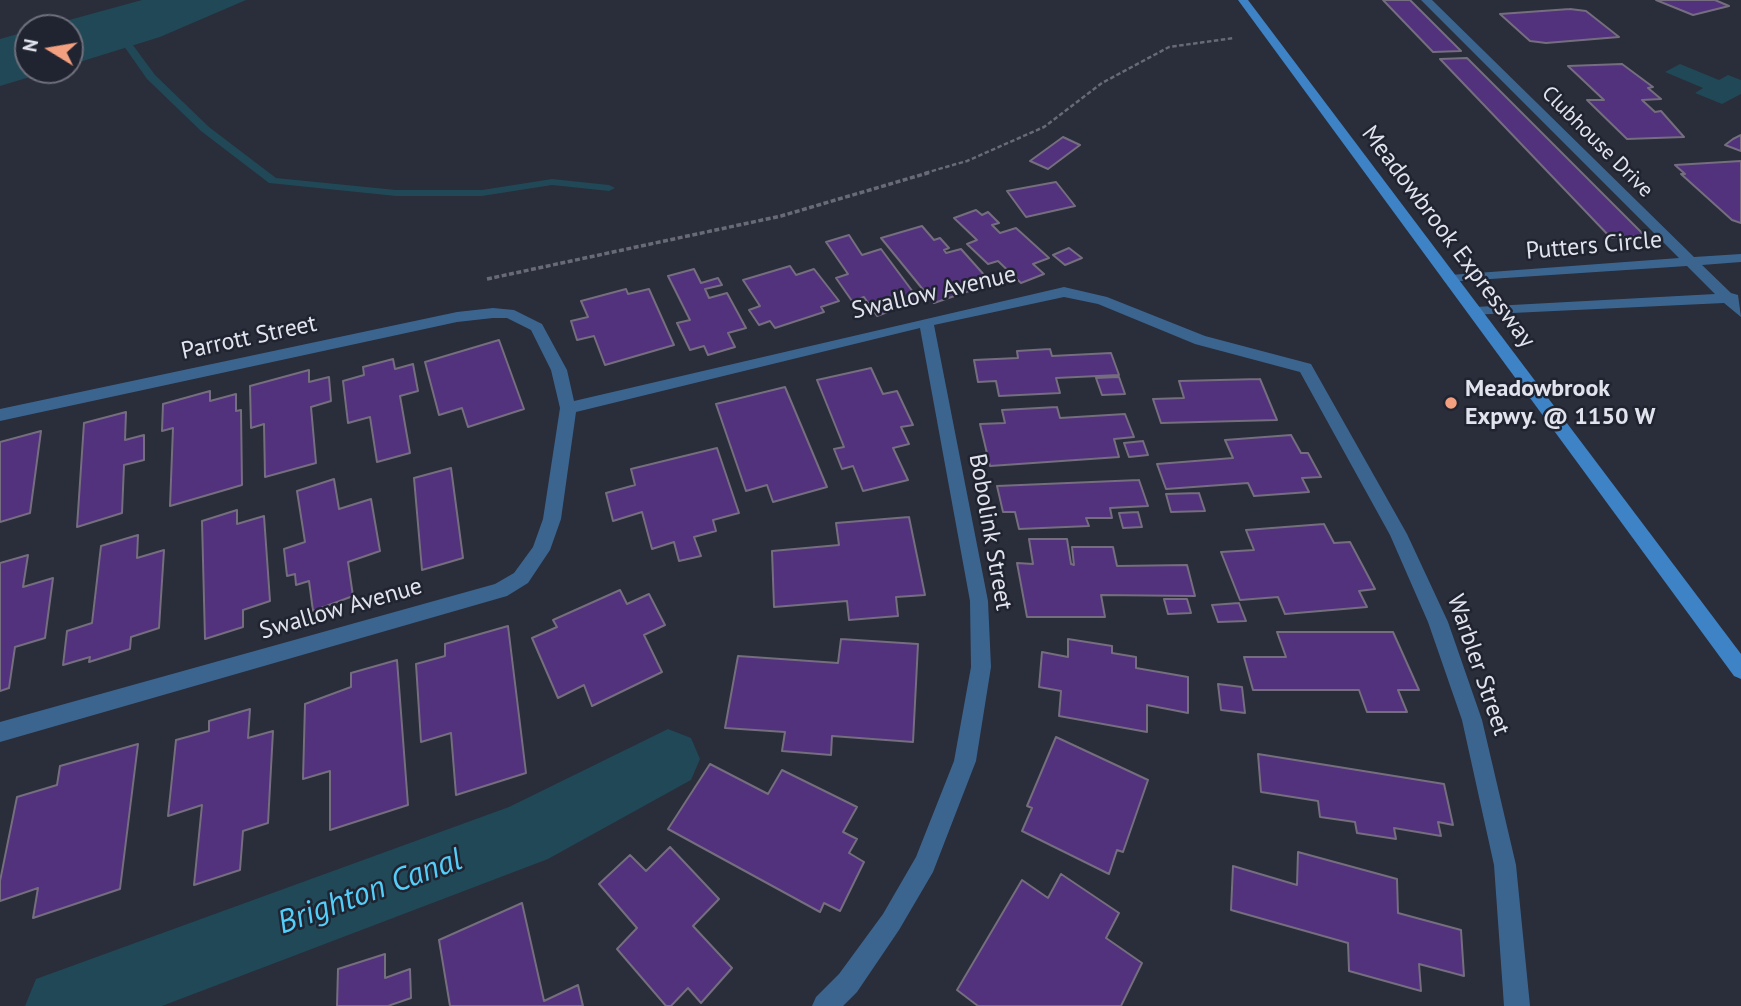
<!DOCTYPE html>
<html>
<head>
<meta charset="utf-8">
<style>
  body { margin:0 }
  #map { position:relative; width:1741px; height:1006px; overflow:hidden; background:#2a2d3a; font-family:"PT Sans",sans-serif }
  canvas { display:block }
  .north { position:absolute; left:14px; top:14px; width:70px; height:70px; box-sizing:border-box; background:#202330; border:2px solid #6e707c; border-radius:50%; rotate:281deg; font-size:19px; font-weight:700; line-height:28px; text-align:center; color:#e2e4ed }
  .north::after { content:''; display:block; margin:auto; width:24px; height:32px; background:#f2a07f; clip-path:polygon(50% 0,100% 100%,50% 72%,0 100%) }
</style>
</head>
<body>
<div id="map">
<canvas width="1741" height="1006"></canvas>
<div class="north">N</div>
</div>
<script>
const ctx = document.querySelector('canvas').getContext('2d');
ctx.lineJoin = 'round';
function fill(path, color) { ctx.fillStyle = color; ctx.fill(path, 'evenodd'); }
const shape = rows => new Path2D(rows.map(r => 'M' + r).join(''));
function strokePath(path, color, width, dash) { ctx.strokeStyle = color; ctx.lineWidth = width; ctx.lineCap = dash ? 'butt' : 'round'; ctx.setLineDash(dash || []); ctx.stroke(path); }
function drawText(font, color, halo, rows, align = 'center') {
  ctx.font = font + ' "PT Sans",sans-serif'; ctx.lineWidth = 5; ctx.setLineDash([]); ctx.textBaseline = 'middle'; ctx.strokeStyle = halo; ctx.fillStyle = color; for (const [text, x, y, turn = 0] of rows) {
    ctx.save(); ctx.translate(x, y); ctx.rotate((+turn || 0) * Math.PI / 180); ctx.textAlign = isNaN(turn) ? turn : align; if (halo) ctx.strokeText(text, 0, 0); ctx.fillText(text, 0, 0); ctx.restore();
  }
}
const water = shape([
  [142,0,246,0,160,37,70,65,70,28,40,28],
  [28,31,28,70,53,70,0,86,0,39],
  [1680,64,1719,80,1728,75,1741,80,1741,94,1722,104,1695,93,1703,88,1665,72]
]);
const stream = shape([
  [121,37,127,37,155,75,209,127,276,178,396,190,482,190,552,179,609,185,615,188,609,191,552,185,482,196,396,196,269,183,201,131,147,79,119,39,121,37]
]);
const canal = shape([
  [668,729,691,738,700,759,691,780,548,859,162,1006,25,1006,36,979,509,807,668,729]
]);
const building = shape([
  [1383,0,1410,0,1461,51,1433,52,1383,0],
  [1656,0,1715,0,1729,6,1693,15,1656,0],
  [1570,9,1586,11,1619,37,1546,43,1530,41,1500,14,1570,9],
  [1467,58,1645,236,1611,238,1440,59,1467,58],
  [1622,64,1653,87,1648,88,1661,99,1642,100,1655,112,1661,111,1684,137,1627,139,1587,100,1604,100,1568,66,1622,64],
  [1741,135,1741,151,1725,145,1733,139,1741,135],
  [1063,137,1080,145,1048,169,1030,161,1063,137],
  [1741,161,1741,223,1732,220,1681,174,1685,174,1675,165,1741,161],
  [1056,182,1075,206,1026,217,1007,191,1056,182],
  [976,210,982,215,988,212,999,223,992,225,1000,233,1016,228,1049,258,1033,264,1044,274,1021,283,998,261,988,264,967,244,977,240,954,218,976,210],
  [922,226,934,240,940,238,949,248,944,250,946,253,961,249,986,277,972,281,978,288,934,303,881,238,922,226],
  [849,235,862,255,881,249,919,300,877,316,864,297,852,301,836,278,848,274,826,242,849,235],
  [1069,248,1082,258,1065,265,1053,255,1069,248],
  [790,266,796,275,814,269,839,301,821,307,824,312,775,328,770,321,759,325,749,310,760,306,743,280,790,266],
  [694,269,701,283,718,278,722,285,705,289,709,298,727,293,746,328,728,333,735,347,708,355,704,346,690,350,677,323,690,320,668,276,694,269],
  [626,289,628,294,649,289,674,345,605,365,594,336,577,340,571,321,588,317,581,301,626,289],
  [499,340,524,409,468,427,462,408,439,415,425,362,499,340],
  [1050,349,1052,356,1111,353,1119,375,1056,378,1060,393,999,396,996,381,978,382,974,360,1018,358,1017,351,1050,349],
  [393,359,395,369,413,364,418,391,400,396,410,453,377,462,370,417,348,423,343,381,364,375,363,367,393,359],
  [871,368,883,394,897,391,913,425,901,427,909,444,893,448,908,480,863,491,853,466,842,469,834,449,844,447,817,380,871,368],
  [309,370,309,382,329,377,331,401,311,407,316,463,265,477,264,424,251,428,250,386,309,370],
  [1119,377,1125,394,1102,395,1096,378,1119,377],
  [1260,379,1277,420,1161,423,1153,399,1184,398,1179,381,1260,379],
  [785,387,827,487,773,502,767,485,746,491,716,404,785,387],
  [210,391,210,401,236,394,236,411,241,410,242,485,170,506,173,428,162,431,163,404,210,391],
  [1057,407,1060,418,1125,414,1134,437,1114,439,1119,457,990,466,980,424,1005,423,1002,410,1057,407],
  [126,412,125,440,144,435,144,460,124,465,122,513,77,527,84,423,126,412],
  [41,431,30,513,0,522,0,442,41,431],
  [1291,435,1301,453,1308,453,1321,477,1302,478,1309,492,1254,496,1248,483,1166,489,1157,464,1233,458,1225,440,1291,435],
  [1143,441,1148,455,1129,457,1124,443,1143,441],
  [717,448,739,513,713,520,716,531,694,537,701,556,679,561,674,542,652,549,642,512,613,521,606,493,635,485,631,469,717,448],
  [451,468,463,558,422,570,414,478,451,468],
  [334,479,339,509,371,499,380,551,348,562,353,596,313,611,309,581,296,585,295,574,287,576,284,549,305,542,297,491,334,479],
  [1139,480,1148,506,1110,508,1112,518,1086,518,1089,526,1019,529,1015,512,1003,512,997,486,1139,480],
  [1199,493,1205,511,1171,512,1166,494,1199,493],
  [237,510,237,524,264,516,270,601,243,610,243,627,205,639,202,521,237,510],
  [1138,512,1142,527,1123,528,1119,513,1138,512],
  [909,517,925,595,896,597,898,616,849,620,847,601,774,607,772,551,839,545,836,523,909,517],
  [1324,524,1334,543,1350,542,1375,589,1359,591,1367,607,1285,614,1278,597,1240,600,1221,552,1254,550,1246,530,1324,524],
  [138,535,137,558,164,550,159,628,131,637,130,649,89,662,90,657,63,665,67,631,92,623,101,546,138,535],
  [1029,539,1067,539,1071,564,1074,565,1072,547,1113,547,1117,566,1187,565,1195,596,1101,595,1105,617,1027,617,1017,563,1033,564,1029,539],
  [28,555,23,587,53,578,45,638,15,647,9,688,0,691,0,563,28,555],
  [620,590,627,604,649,594,665,625,644,635,662,672,592,706,584,685,558,698,532,638,557,627,553,620,620,590],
  [1164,599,1187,599,1191,613,1168,614,1164,599],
  [1239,603,1246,621,1218,622,1212,605,1239,603],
  [508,626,526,773,456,795,451,733,421,742,416,664,445,656,445,644,508,626],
  [1277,632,1393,632,1419,690,1398,690,1407,712,1367,712,1359,690,1253,690,1244,657,1286,657,1277,632],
  [841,639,918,644,913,742,832,736,831,755,782,751,785,732,725,728,738,656,838,663,841,639],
  [1068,639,1112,646,1112,653,1136,657,1136,668,1188,677,1188,713,1147,705,1147,732,1059,716,1061,691,1039,687,1042,652,1068,657,1068,639],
  [397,660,408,805,330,830,330,771,303,779,305,704,351,687,351,673,397,660],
  [1218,684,1242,687,1245,713,1221,710,1218,684],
  [250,709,248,738,273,731,268,823,243,831,240,870,194,885,202,805,168,816,176,740,209,731,209,721,250,709],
  [1056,737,1148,780,1123,852,1117,850,1109,874,1022,831,1032,808,1027,806,1056,737],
  [138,744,120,889,33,918,38,888,0,901,0,881,17,797,57,785,60,766,138,744],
  [1258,754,1444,784,1453,825,1438,822,1441,836,1394,828,1396,839,1357,833,1355,822,1320,817,1318,801,1261,792,1258,754],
  [710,764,768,794,782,770,857,807,843,832,857,839,849,853,864,862,840,911,824,903,820,912,668,829,710,764],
  [670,847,719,899,693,926,732,968,701,1003,688,988,671,1006,666,1006,617,949,637,928,599,884,630,855,646,871,670,847],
  [1298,852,1397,879,1398,913,1461,930,1464,976,1419,964,1421,991,1349,971,1348,943,1231,910,1233,866,1297,885,1298,852],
  [1061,874,1119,913,1106,938,1142,963,1121,1006,978,1006,957,990,1022,880,1048,898,1061,874],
  [522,903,544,1001,578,985,583,1006,450,1006,439,940,522,903],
  [385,954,385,978,410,969,411,998,388,1006,337,1006,338,969,385,954]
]);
const pathFar1 = shape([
  [925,173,967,161,1044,127,1102,83,1169,47,1234,38]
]);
const path = shape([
  [487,279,781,216,931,172]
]);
const minor = shape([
  [1421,0,1432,0,1694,257,1741,254,1741,262,1702,265,1731,293,1738,295,1741,317,1724,303,1470,315,1470,309,1475,307,1715,294,1687,266,1445,282,1443,279,1450,275,1679,258,1421,0],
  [1064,287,1107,297,1205,336,1311,364,1407,534,1448,622,1482,720,1516,865,1530,1006,1504,1006,1494,865,1462,720,1428,622,1390,535,1300,372,1195,344,1098,304,1064,297,934,325,988,601,991,667,976,761,933,872,899,930,857,992,843,1006,812,1006,816,997,839,974,883,914,916,857,954,761,971,667,970,601,920,328,576,412,561,519,550,550,528,583,507,596,0,742,0,722,495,584,514,573,533,547,543,519,560,408,551,370,531,330,507,318,493,318,457,322,0,421,0,409,457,312,493,308,514,310,542,324,567,370,574,401,1064,287]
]);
const secondary = shape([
  [1238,0,1248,0,1741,654,1741,679,1734,676,1238,0]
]);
const markers = [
  [1451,403,7,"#f2a07f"]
];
const farStreetnames = [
  ["Clubhouse Drive",1597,142,45]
];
const streetNames = [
  ["Meadowbrook Expressway",1448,237,53],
  ["Putters Circle",1594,246,-5],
  ["Swallow Avenue",934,293,-13],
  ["Parrott Street",249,338,-12],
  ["Bobolink Street",990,532,80],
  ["Swallow Avenue",341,609,-16],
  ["Warbler Street",1478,665,71]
];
const poiNames = [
  ["Meadowbrook",1465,389],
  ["Expwy. @ 1150 W",1465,417]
];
const nearWaternames = [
  ["Brighton Canal",370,892,-20]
];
fill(water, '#214856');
fill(stream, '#214856');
fill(canal, '#214856');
fill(building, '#52317d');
strokePath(building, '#746e7e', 2);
strokePath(pathFar1, '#686b76', 2.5, [4.5, 2.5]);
strokePath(path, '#686b76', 3.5, [5, 2.5]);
fill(minor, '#3b658f');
fill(secondary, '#3d83c6');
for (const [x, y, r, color] of markers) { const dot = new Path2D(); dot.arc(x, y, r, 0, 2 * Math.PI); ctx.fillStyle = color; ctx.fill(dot); strokePath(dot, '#202330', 2.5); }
drawText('21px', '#e2e4ed', '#202330', farStreetnames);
drawText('24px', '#e2e4ed', '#202330', streetNames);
drawText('bold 24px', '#e2e4ed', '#202330', poiNames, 'left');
drawText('italic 32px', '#53cef9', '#202330', nearWaternames);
</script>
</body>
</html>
